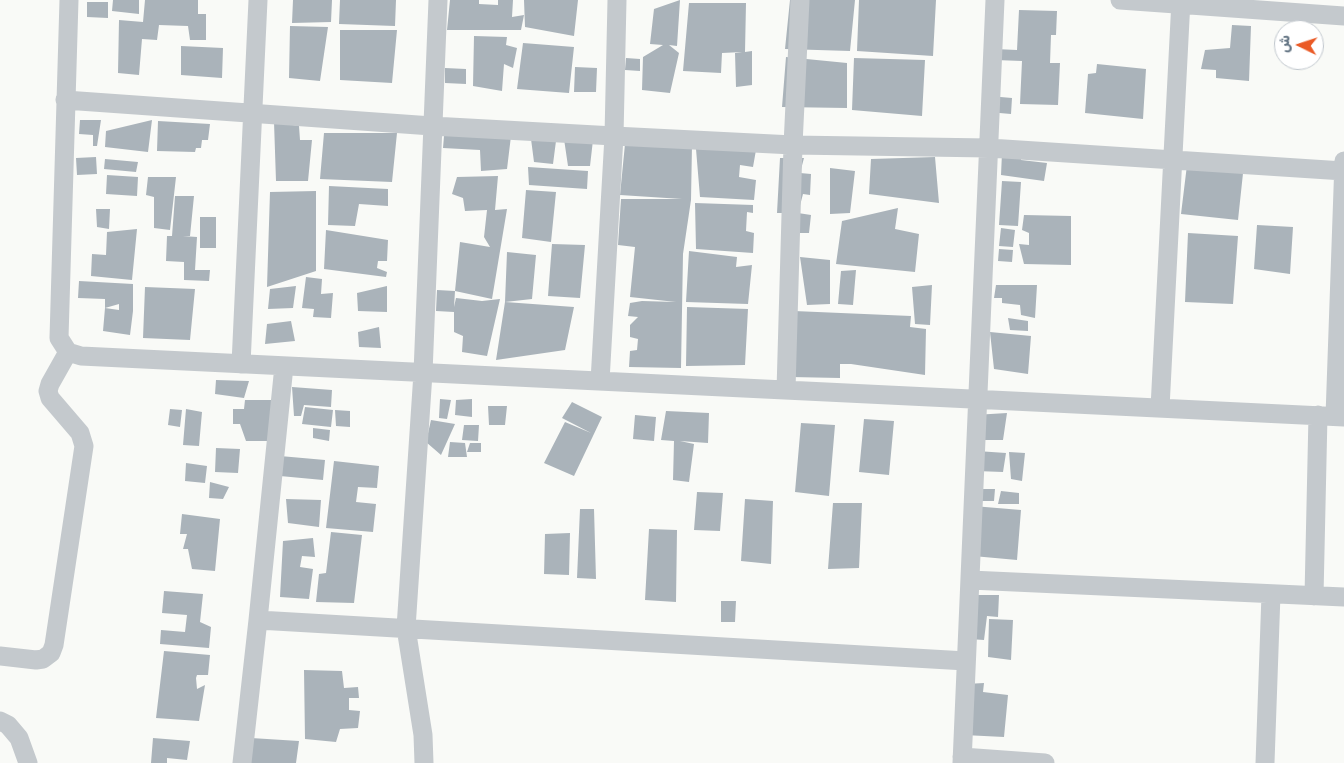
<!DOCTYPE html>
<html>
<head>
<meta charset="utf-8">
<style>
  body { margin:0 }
  #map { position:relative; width:1344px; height:763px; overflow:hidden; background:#f9faf7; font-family:Rubik,"Noto Naskh Arabic",sans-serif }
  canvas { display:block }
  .north { position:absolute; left:1274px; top:20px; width:50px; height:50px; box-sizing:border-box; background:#fff; border:1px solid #c1c7cd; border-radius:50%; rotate:274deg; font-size:14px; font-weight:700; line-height:20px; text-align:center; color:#637483 }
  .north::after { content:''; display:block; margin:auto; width:18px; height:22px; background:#ea5a26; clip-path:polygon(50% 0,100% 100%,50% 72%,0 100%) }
</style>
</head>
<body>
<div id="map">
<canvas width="1344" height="763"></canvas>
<div class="north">ش</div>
</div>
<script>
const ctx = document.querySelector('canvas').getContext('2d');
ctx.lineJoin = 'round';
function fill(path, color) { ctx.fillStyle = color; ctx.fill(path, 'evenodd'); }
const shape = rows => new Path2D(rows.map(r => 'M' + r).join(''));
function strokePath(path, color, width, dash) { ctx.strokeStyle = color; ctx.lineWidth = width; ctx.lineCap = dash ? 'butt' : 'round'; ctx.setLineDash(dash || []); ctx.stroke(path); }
const building = shape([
  [113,0,139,0,139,14,112,11],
  [145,0,198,0,198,14,206,14,206,40,190,40,188,26,159,25,157,40,142,39,139,75,118,73,119,20,143,22],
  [293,0,332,0,331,22,292,23],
  [340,0,396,0,395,26,339,24],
  [450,0,479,0,479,4,498,5,498,0,513,0,512,17,524,15,521,30,447,30],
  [524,0,578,0,574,36,525,27],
  [680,0,677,46,669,45,679,53,670,93,642,90,643,57,663,45,650,44,654,9],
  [790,0,855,0,850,51,785,49],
  [859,0,936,0,933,56,857,51],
  [87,2,108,2,108,18,87,17],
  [689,3,746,3,745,52,752,51,752,85,736,87,735,53,742,52,722,53,721,73,683,71],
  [1019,10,1057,11,1056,35,1051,35,1050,63,1060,63,1058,105,1020,104,1022,61,995,60,995,49,1017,50],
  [1232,25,1251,26,1249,81,1216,78,1216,70,1201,69,1205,50,1230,48],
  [290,26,328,27,320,81,289,78],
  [340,30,397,30,392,83,340,80],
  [474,36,507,37,506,45,517,48,513,68,504,64,502,91,473,86],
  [523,43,574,47,569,93,517,89],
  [181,46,223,48,222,78,181,75],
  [786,57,847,63,847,108,782,107],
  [626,58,640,59,640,71,625,70],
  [854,58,925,60,922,116,852,110],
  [1097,64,1146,69,1143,119,1085,113,1088,74,1096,73],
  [575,67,597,68,596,92,574,92],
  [445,68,466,69,466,84,445,83],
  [989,96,1012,98,1011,114,988,112],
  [80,120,101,120,97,146,93,146,93,135,79,134],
  [152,120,148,152,105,147,106,131],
  [158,121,210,124,208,140,202,140,201,148,196,148,195,152,157,151],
  [274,122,299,126,300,140,312,140,308,181,276,181],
  [324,133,397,133,392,182,320,179],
  [444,136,511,136,507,169,481,171,480,150,443,148],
  [531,139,556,141,553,164,534,162],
  [564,139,593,140,590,166,568,166],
  [625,144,692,145,691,200,683,254,681,368,629,367,630,351,637,350,638,339,630,337,630,325,638,317,628,316,630,303,642,301,676,302,630,297,635,247,618,245,621,199,682,199,620,195],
  [696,149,756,150,753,167,740,165,739,177,756,180,754,200,700,197],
  [1002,153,1021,153,1021,160,1047,163,1044,181,1001,175],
  [96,157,97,174,77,175,76,158],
  [935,157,939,203,869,194,871,159],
  [780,158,804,158,800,173,811,174,810,195,803,194,798,213,811,215,809,233,796,233,798,213,777,213],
  [105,159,138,162,136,172,104,169],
  [1244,164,1238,220,1181,214,1187,165],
  [528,167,588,171,587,189,529,185],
  [830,168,855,171,850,213,830,214],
  [107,175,138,177,137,196,106,194],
  [498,176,495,210,507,209,492,299,455,291,460,242,490,247,484,237,487,210,465,211,463,198,452,194,457,177],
  [148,177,176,177,170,230,154,228,154,197,146,195],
  [1002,181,1021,182,1018,226,999,225],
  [329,186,388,189,388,206,359,204,355,226,328,225],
  [526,190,556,192,551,242,522,238],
  [316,191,316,271,267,287,270,192],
  [175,196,194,196,190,236,183,236,197,237,195,270,210,270,209,281,184,280,184,262,166,261,167,236,172,236],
  [695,203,753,205,753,213,747,212,746,231,754,233,753,253,696,249],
  [898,208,895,229,919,234,915,272,836,264,842,221],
  [96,209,110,209,109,229,97,227],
  [1024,215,1071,216,1071,265,1024,264,1019,244,1029,245,1029,233,1022,230],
  [200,217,216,217,216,248,200,248],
  [1257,225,1293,227,1290,274,1254,269],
  [1001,228,1015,230,1013,247,999,246],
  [137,229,132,280,91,276,92,254,106,255,107,232],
  [326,230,388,240,387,261,378,261,377,268,387,272,386,277,324,269],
  [1188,233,1238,236,1233,304,1185,302],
  [552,244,585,245,580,298,548,296],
  [999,249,1013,250,1012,262,998,261],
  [689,251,737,257,736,267,752,265,748,304,686,302],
  [507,252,536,255,532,299,505,302,574,307,565,350,496,360,505,302],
  [800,257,830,260,830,304,807,305],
  [856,270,853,305,838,304,841,271],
  [306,277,322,279,321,294,333,293,331,318,313,317,314,309,302,308],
  [79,281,133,284,133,311,130,335,103,331,105,308,119,310,119,304,105,308,105,299,78,298],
  [932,285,930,325,915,324,912,287],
  [996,285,1037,285,1035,318,1021,315,1020,305,1002,303,1002,298,994,298],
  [296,286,293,308,268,309,270,289],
  [387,286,387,312,358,311,357,293],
  [145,287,195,289,190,340,143,338],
  [437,290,455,291,454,307,456,298,482,301,500,299,487,356,462,352,463,336,454,332,454,312,436,311],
  [687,307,748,309,745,365,686,366],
  [794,311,911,316,910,327,926,329,925,375,851,364,840,364,840,378,791,377],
  [1008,318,1028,321,1028,331,1010,330],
  [291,321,295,341,265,344,267,324],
  [379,327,381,348,359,347,358,332],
  [990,332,1031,336,1028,374,994,369],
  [216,380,249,381,244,398,215,394],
  [292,387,332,390,331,407,304,405,301,416,294,416],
  [440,399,451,400,447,419,439,418],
  [472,399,472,417,455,415,456,400],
  [245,400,274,400,270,441,246,441,240,424,233,424,233,409,244,409],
  [572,402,602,417,574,476,544,463,565,422,591,433,562,418],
  [488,406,507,406,505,425,489,425],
  [305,407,333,410,331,427,302,424],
  [170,409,182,410,180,427,168,425],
  [186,409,202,412,199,446,183,445],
  [335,410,350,411,350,427,336,426],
  [666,411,709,413,708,443,680,441,694,444,689,482,673,480,674,441,661,440],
  [1007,413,1003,440,983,440,974,415],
  [635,415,656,417,654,441,633,439],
  [864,419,894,421,889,475,859,472],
  [431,420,455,424,441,455,426,442],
  [801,423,835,425,829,496,795,492],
  [464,425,479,425,478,441,462,440],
  [313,428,330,430,329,441,313,438],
  [450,442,465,443,467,457,448,457],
  [470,443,481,443,481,452,467,452],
  [216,448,240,449,238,473,215,472],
  [977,451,1006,453,1003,472,976,471],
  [1009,452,1025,453,1022,481,1011,479],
  [280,456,325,460,323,480,280,476],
  [334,461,379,466,377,488,358,487,356,502,376,504,373,532,326,528],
  [186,463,207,466,205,483,185,481],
  [210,482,229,487,223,499,209,498],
  [977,489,995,489,994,501,975,501],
  [1001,491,1019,493,1019,504,998,504],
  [697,492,723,493,720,531,694,530],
  [286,499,321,500,319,527,288,523],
  [745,499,773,501,771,564,741,561],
  [833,503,862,503,859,568,828,569],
  [973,506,1021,510,1017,560,973,556],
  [580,509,594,509,596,579,577,578],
  [182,514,220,519,215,571,192,569,188,549,183,549,187,534,180,534],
  [649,529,677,530,676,602,645,600],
  [331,532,362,535,354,603,316,602,319,574,326,573],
  [570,533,569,575,544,574,545,534],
  [313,538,315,557,302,556,300,567,313,569,309,599,280,597,283,541],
  [164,591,203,594,200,622,211,627,209,648,160,644,161,630,185,632,187,615,162,613],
  [970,595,999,595,998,617,987,616,984,640,969,639],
  [721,601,736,601,735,622,721,622],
  [989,619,1013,620,1011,660,988,657],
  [164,651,210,655,208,675,197,675,196,678,197,689,205,685,199,721,156,718],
  [304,670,342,671,344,688,358,687,359,698,349,698,349,710,360,711,358,728,340,729,336,742,305,739],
  [984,683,983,692,1008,695,1004,737,964,735,966,684],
  [153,738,190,741,187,760,167,758,167,763,151,763],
  [251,738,299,741,296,763,249,763]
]);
const street = shape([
  [69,0,59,338,68,352,81,356,1344,417],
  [1120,0,1344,16],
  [65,100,432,126,614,136,793,145,989,148,1344,171],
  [241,364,258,0],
  [600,381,614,136,617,0],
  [786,390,793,145,800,0],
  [1160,408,1181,0],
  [1335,416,1344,161],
  [970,580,1344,597],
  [1314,596,1318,415],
  [258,620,966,661],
  [0,656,36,660,43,659,51,653,54,645,84,446,80,433,50,398,48,391,50,384,68,352],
  [0,721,8,725,19,738,28,763],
  [962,757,1045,763],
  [242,763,258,620,284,366],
  [424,763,423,735,406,628,423,373,438,0],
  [962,763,995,0],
  [1265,763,1271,594]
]);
fill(building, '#aab3ba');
strokePath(street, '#c4c9cd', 19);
</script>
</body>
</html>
